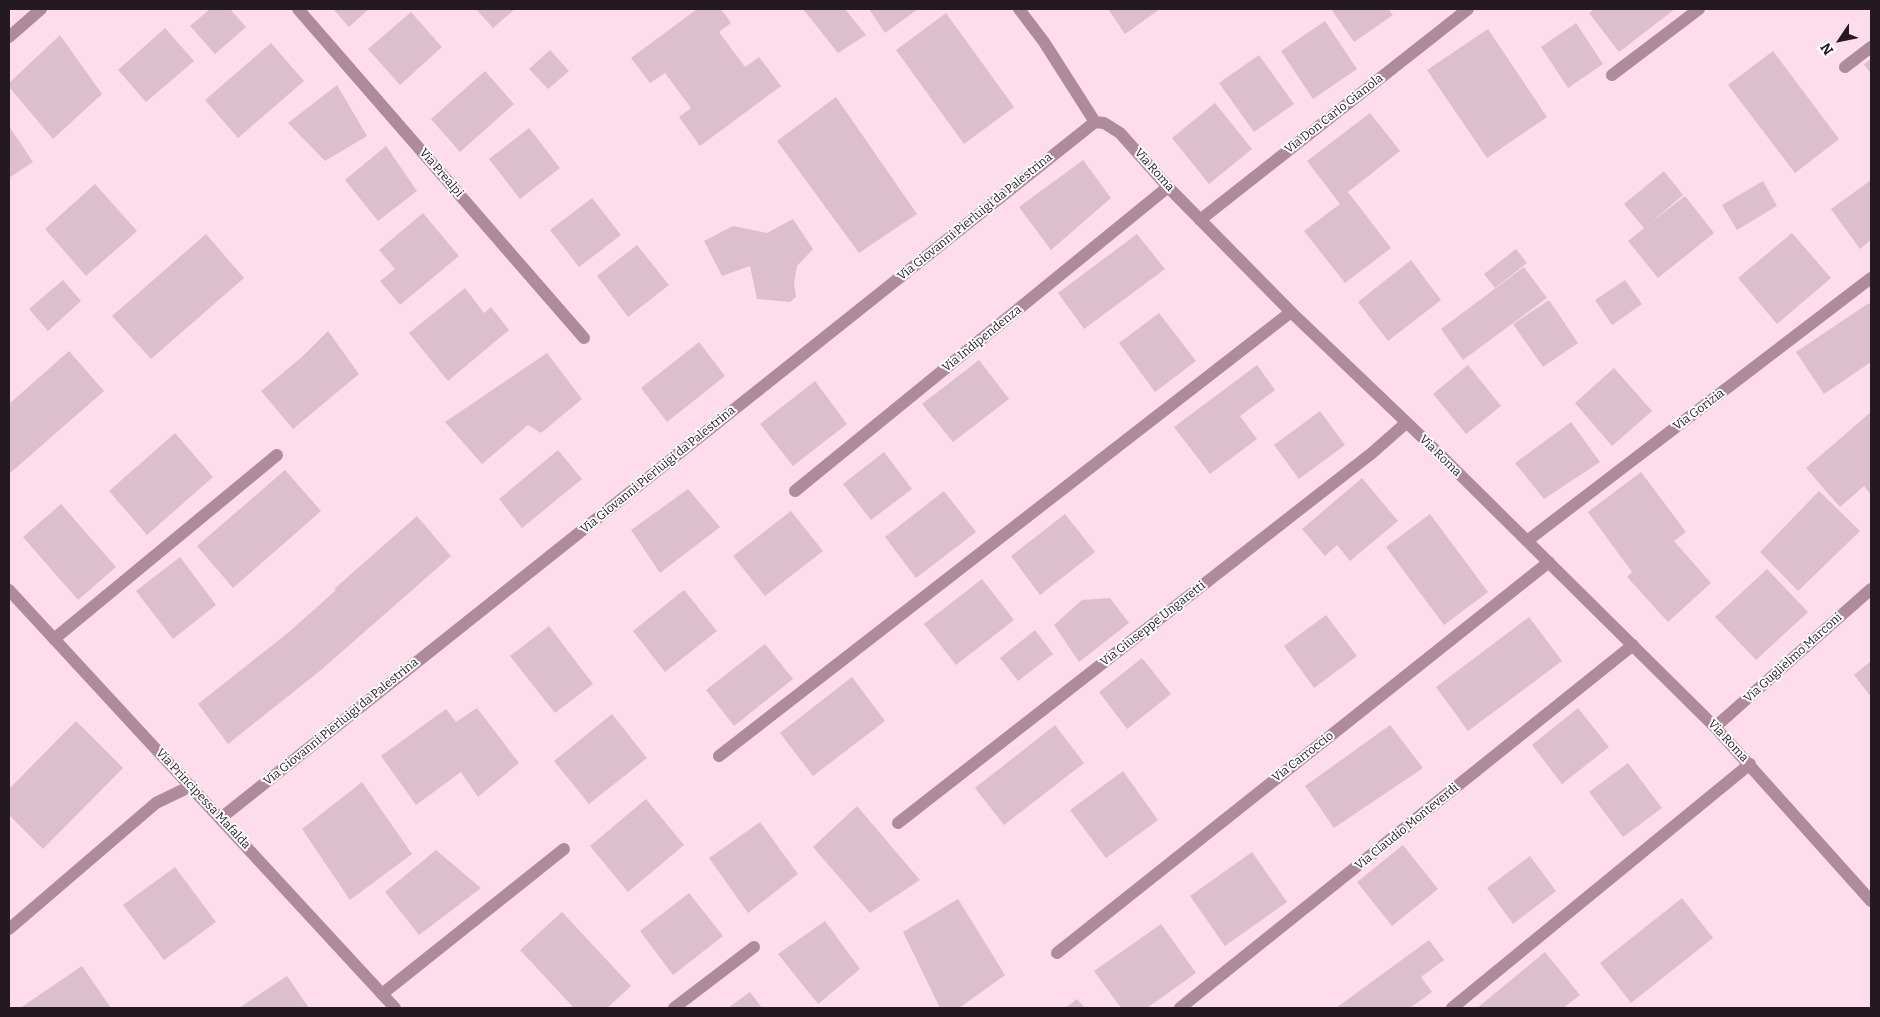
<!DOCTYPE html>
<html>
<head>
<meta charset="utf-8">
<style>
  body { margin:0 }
  #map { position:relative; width:1880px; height:1017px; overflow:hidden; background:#fdddeb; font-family:Bitter,serif }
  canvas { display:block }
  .frame { position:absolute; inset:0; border:10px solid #24191e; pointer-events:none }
  .north { position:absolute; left:1815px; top:15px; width:50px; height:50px; -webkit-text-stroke:4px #fff; paint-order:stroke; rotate:236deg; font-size:14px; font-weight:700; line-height:20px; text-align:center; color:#24191e }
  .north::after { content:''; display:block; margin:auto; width:18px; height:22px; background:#24191e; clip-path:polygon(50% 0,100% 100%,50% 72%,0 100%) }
</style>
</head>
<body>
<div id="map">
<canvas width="1880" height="1017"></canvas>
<div class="frame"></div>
<div class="north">N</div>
</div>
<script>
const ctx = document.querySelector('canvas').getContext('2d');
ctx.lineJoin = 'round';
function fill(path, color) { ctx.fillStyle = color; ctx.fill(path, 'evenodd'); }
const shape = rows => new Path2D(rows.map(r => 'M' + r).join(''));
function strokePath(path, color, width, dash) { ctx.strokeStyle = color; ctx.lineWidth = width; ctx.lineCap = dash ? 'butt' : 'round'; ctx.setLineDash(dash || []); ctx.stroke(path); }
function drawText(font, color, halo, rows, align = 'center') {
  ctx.font = font + ' Bitter,serif'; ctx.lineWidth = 4; ctx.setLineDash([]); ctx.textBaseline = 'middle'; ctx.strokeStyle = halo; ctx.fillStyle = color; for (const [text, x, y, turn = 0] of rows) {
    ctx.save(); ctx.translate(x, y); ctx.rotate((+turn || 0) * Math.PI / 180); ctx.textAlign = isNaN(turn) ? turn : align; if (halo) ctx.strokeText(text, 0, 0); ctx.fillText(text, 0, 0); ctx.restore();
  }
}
const building = shape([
  [210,9,230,9,246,27,215,54,190,26],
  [333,9,369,9,349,27],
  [476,9,515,9,493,28],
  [697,9,721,9,731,23,719,32,745,67,759,57,781,86,700,146,679,117,691,108,665,73,650,83,631,58],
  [803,9,845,9,866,35,838,53],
  [869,9,918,9,885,33],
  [1108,9,1160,9,1125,34],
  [1331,9,1388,9,1393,15,1354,42],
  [1594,9,1675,9,1619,52,1589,13],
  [411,12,442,47,400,85,368,49],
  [946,13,1014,107,964,144,896,50],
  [1325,21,1357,69,1313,99,1281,51],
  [1576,23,1603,64,1568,88,1541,47],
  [165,28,194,61,146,102,118,70],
  [1488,29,1547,117,1487,158,1427,70],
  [60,35,102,94,53,139,9,87,9,83],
  [271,43,304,81,238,138,205,100],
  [550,50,569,71,548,89,529,69],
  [1773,51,1839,139,1795,173,1728,85],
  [1259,55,1294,104,1254,132,1219,83],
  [1871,59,1871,74,1864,64],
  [485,71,514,104,460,152,431,119],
  [337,85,367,136,325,161,288,123],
  [836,97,917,214,859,253,777,141],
  [1215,103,1252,149,1209,184,1172,138],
  [1370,113,1400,151,1348,192,1391,248,1345,283,1304,231,1340,204,1307,161],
  [9,126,33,162,9,178],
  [529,128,560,168,520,199,489,159],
  [386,146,417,191,378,221,345,180],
  [1083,160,1111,198,1051,250,1019,207],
  [1664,171,1683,195,1649,224,1685,196,1714,233,1658,278,1628,241,1644,228,1624,204],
  [1871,180,1871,240,1860,249,1831,209],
  [1763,181,1777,206,1737,230,1722,205],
  [95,184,137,231,86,276,45,229],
  [592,198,621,235,579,267,550,230],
  [423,213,459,256,400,305,380,281,395,269,379,250],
  [793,219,813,249,797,266,794,283,796,297,790,302,757,299,750,266,722,276,704,241,733,226,767,233],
  [1792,233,1831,278,1777,324,1738,278],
  [206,234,244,278,151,359,112,316],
  [1137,234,1165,269,1084,329,1058,293],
  [637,245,669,285,628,317,597,276],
  [1516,249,1527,263,1495,288,1484,274],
  [1411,260,1441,300,1388,341,1358,302],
  [1524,267,1547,298,1463,360,1441,329],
  [63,280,81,301,48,331,29,309],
  [1625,280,1642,304,1612,325,1595,300],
  [465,288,484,313,491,307,509,330,448,381,409,333],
  [1549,300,1578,343,1543,367,1513,324],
  [1869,303,1871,306,1871,362,1824,394,1796,352],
  [1159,313,1196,361,1155,392,1119,343],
  [328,331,359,374,293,429,261,391,302,357],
  [699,342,725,376,667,422,641,388],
  [69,351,104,391,9,474,9,404],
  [547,353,582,399,541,433,528,425,482,464,445,422],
  [979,360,1009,399,953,442,922,404],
  [1257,365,1275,390,1240,416,1257,439,1210,474,1174,427],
  [1468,365,1501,406,1466,434,1433,394],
  [1614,368,1652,411,1612,446,1575,403],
  [815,381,847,424,793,466,760,424],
  [1320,411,1345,445,1299,479,1274,445],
  [1871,412,1871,495,1864,486,1840,507,1806,468],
  [1571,422,1600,462,1544,499,1515,463],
  [175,433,213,477,147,535,109,491],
  [558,450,582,479,522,528,499,499],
  [884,452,912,489,871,520,843,484],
  [285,470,321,511,233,588,197,546],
  [1641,472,1686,532,1674,541,1711,583,1668,622,1627,577,1632,572,1588,512],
  [1362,478,1398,521,1350,561,1337,545,1325,556,1302,529],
  [688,489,720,527,660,573,631,530],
  [944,491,976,532,916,578,885,537],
  [1819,491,1860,531,1798,591,1760,552],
  [61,504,116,567,78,600,23,537],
  [791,511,823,551,765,596,733,556],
  [1065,514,1095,552,1040,595,1011,556],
  [1430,514,1488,592,1444,625,1386,547],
  [417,516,451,556,321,670,228,744,198,704,289,632,336,590,334,589],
  [180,557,216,605,173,639,136,591],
  [1767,569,1808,612,1756,660,1715,617],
  [982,579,1014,620,956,665,924,624],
  [684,590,717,631,665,672,633,631],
  [1110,598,1129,623,1079,662,1054,625,1082,600],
  [1326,615,1357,656,1314,688,1284,646],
  [1529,617,1562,661,1468,731,1436,687],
  [549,626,593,684,555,713,510,656],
  [1035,630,1053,654,1018,681,1000,658],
  [765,644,793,679,734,726,706,690],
  [1142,658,1171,694,1127,729,1099,692],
  [1871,661,1871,697,1854,675],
  [852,677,885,721,813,776,780,733],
  [477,708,519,763,478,797,461,772,416,805,381,756,446,709,456,722],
  [1578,708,1609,747,1562,784,1532,745],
  [612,714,647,758,589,804,554,761],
  [76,721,123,768,43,849,9,815,9,789],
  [1055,725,1084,763,1004,825,975,788],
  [1390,725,1423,768,1334,828,1305,786],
  [1628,763,1662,808,1623,837,1589,792],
  [1123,771,1158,820,1106,858,1070,810],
  [362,782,412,854,350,900,302,829],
  [646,799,684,845,628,892,590,846],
  [857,806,920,880,870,913,813,847],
  [760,822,798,874,748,913,709,858],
  [1403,845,1438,889,1392,926,1357,882],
  [436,850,481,888,419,935,385,892],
  [1252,852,1287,902,1225,946,1190,896],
  [1530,856,1556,891,1513,924,1487,888],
  [175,867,216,922,164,960,123,905],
  [689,893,723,936,673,975,640,931],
  [1682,898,1713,938,1631,1003,1600,963],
  [958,899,1005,975,959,1008,940,1008,903,932],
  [562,912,631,986,607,1008,574,1008,520,950],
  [825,921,860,969,818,1004,778,954],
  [1161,924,1196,973,1147,1008,1121,1008,1094,971],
  [1429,940,1444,960,1421,977,1432,992,1410,1008,1336,1008],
  [1545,952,1580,995,1563,1008,1477,1008],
  [82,966,111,1008,20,1008],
  [287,976,309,1008,239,1008],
  [750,992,762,1008,728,1008],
  [1077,999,1085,1008,1065,1008]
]);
const lane = shape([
  [1845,67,1871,47],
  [1612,75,1699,9],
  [54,639,277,455],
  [719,756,1291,312],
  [9,929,156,803,191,786],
  [382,994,564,849],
  [674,1008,754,947],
  [1452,1008,1750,764]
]);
const street = shape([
  [298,9,584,338],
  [1019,9,1044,42,1095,122,1104,123,1120,133,1168,187,1291,312,1425,440,1715,727,1871,901],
  [9,37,41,9],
  [1200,220,1468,9],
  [795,491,1168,187],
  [1527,541,1871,278],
  [9,590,395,1008],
  [1715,727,1871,589],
  [221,818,1095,122],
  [898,823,1372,453,1406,423],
  [1057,953,1549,562],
  [1180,1008,1633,645]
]);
const streetNames = [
  ["Via Don Carlo Gianola",1334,114,-38],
  ["Via Roma",1154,170,48],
  ["Via Prealpi",441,173,49],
  ["Via Giovanni Pierluigi da Palestrina",975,217,-39],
  ["Via Indipendenza",982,339,-39],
  ["Via Gorizia",1699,410,-37],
  ["Via Roma",1440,456,44],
  ["Via Giovanni Pierluigi da Palestrina",658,470,-39],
  ["Via Giuseppe Ungaretti",1153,624,-38],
  ["Via Guglielmo Marconi",1793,658,-42],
  ["Via Giovanni Pierluigi da Palestrina",341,722,-39],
  ["Via Roma",1728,741,47],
  ["Via Carroccio",1303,757,-38],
  ["Via Principessa Mafalda",203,799,47],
  ["Via Claudio Monteverdi",1407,827,-39]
];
fill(building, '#ddbecc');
strokePath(lane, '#af8a9b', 12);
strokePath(street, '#af8a9b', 12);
drawText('12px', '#24191e', '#fff', streetNames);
</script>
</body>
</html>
